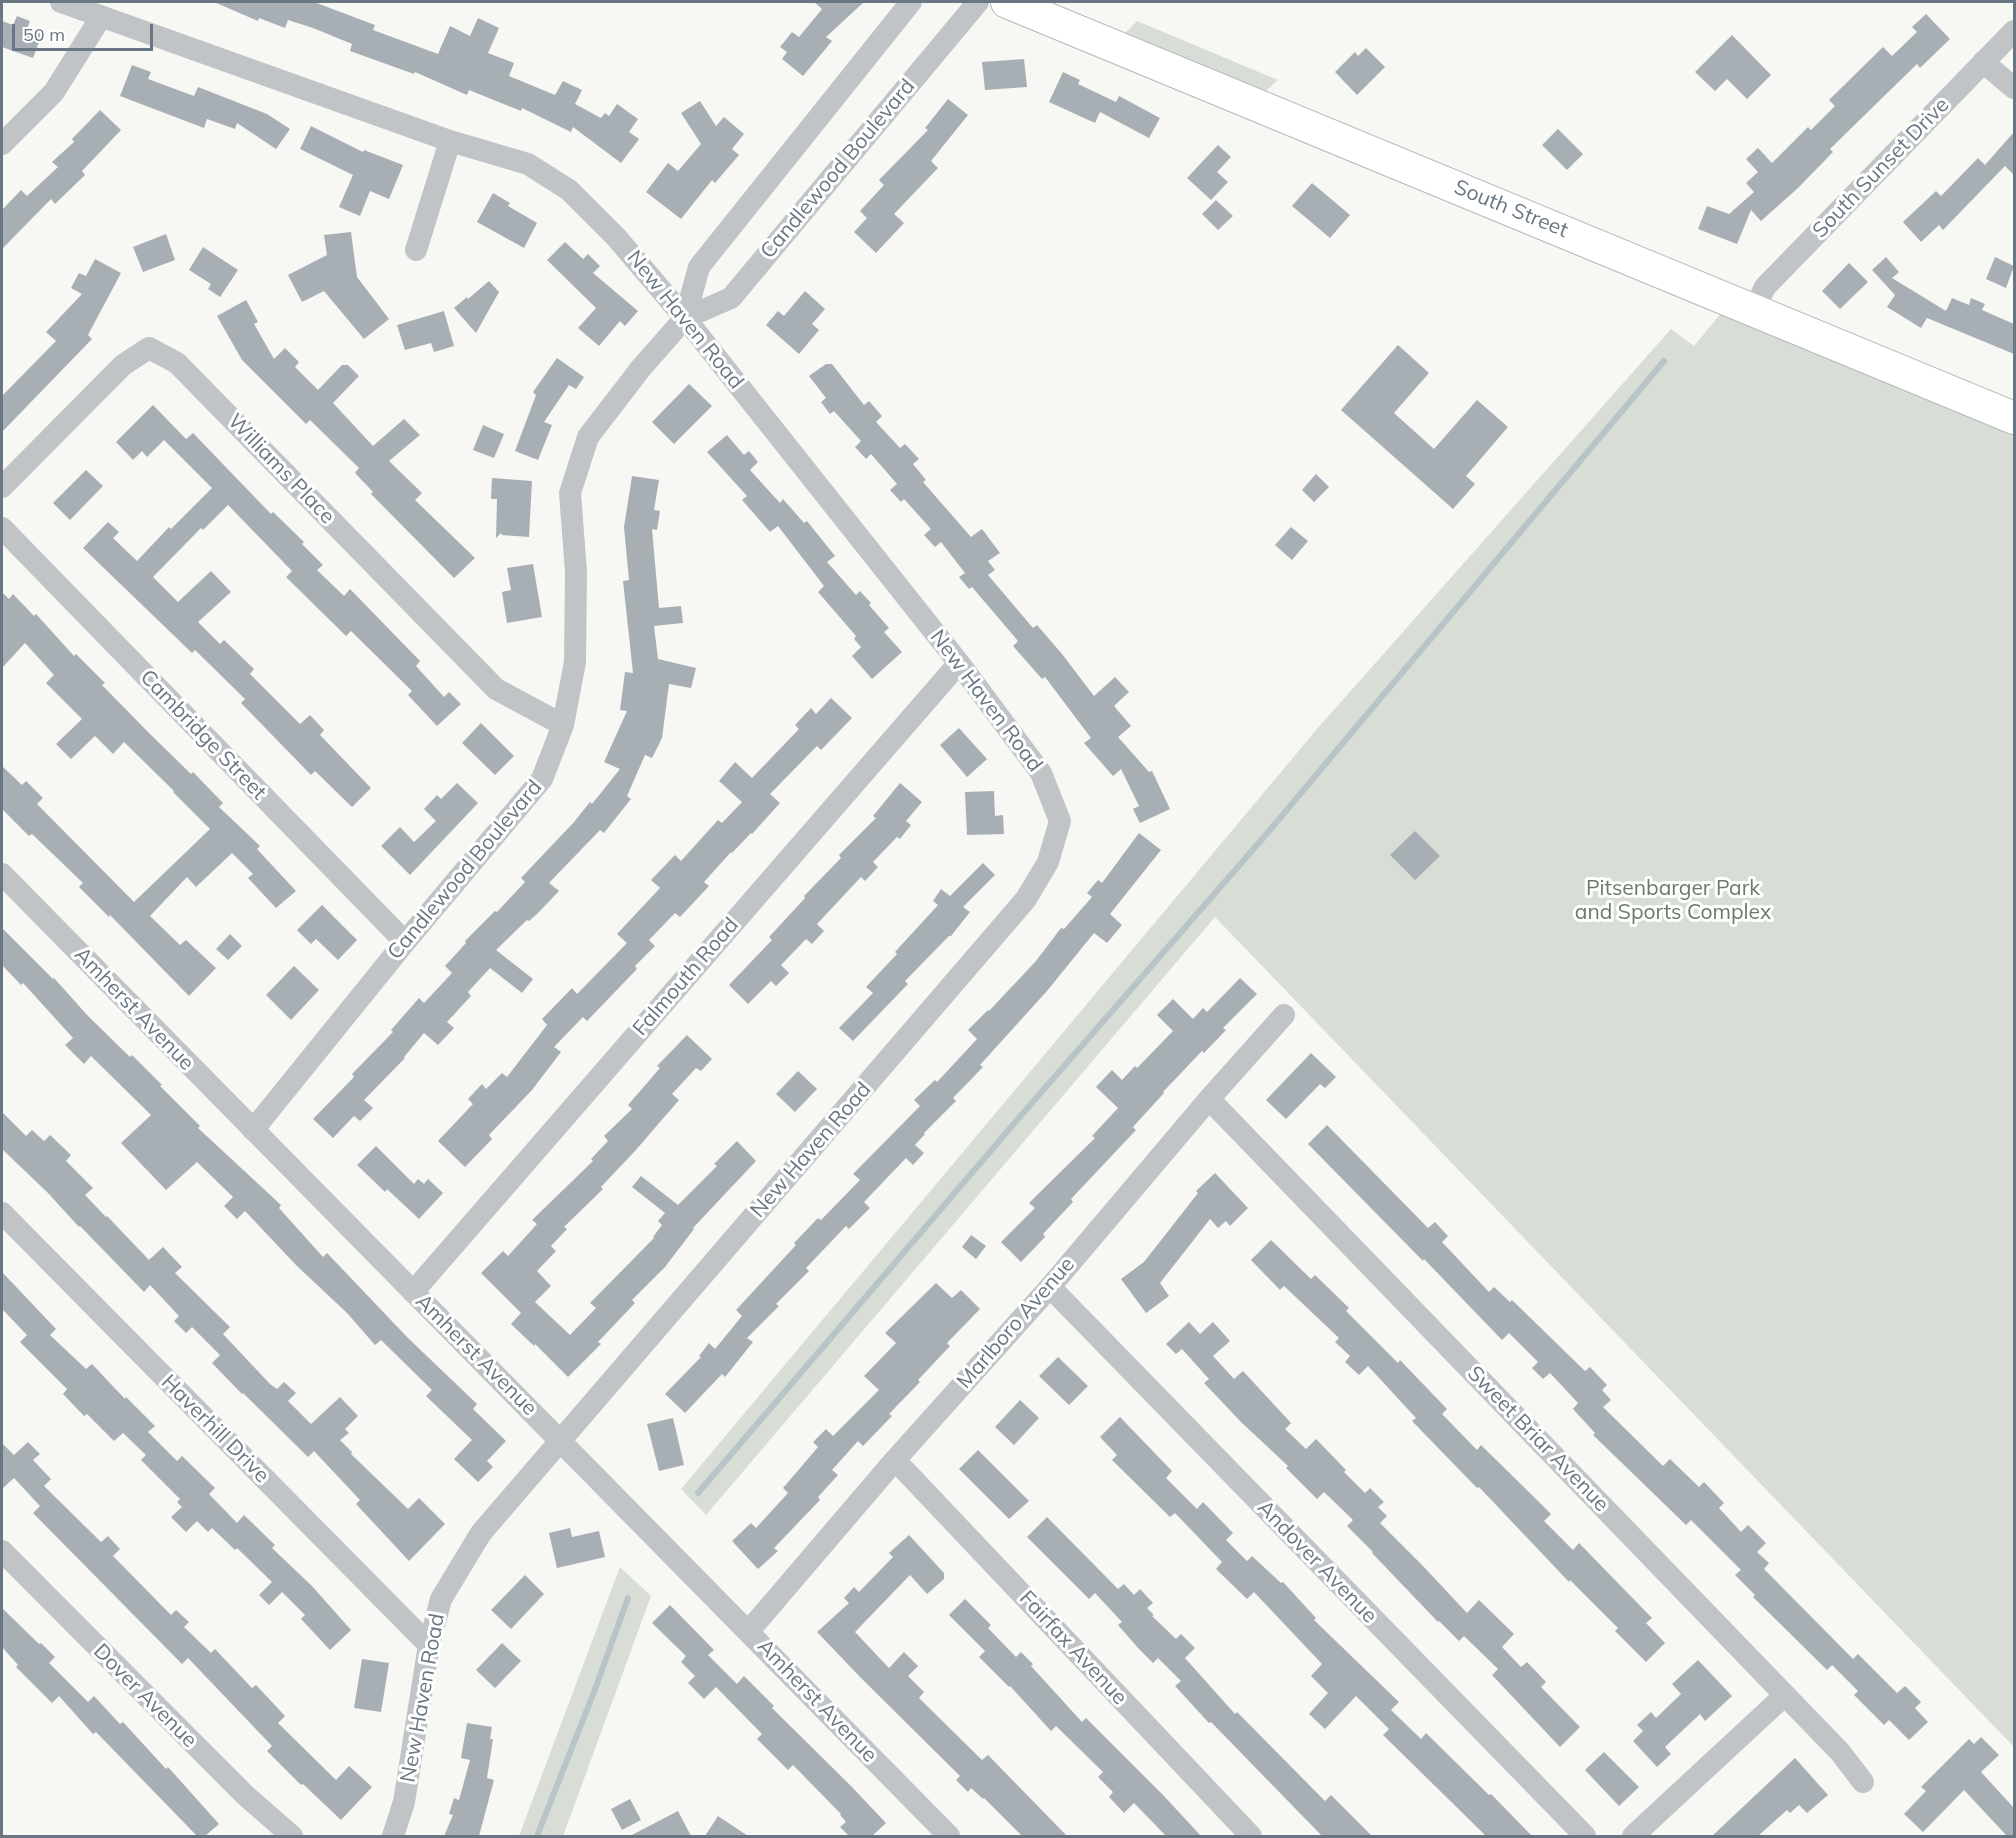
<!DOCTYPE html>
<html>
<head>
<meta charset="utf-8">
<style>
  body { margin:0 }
  #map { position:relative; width:2016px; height:1838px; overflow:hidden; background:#f7f7f4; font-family:Mulish,sans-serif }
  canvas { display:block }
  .frame { position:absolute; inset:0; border:3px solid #687783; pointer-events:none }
  .scale { position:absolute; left:12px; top:24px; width:141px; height:27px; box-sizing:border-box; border:3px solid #687783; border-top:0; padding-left:8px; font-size:18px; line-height:21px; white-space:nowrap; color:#687783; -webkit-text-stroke:4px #fff; paint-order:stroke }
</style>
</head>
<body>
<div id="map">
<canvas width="2016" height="1838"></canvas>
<div class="frame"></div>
<div class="scale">50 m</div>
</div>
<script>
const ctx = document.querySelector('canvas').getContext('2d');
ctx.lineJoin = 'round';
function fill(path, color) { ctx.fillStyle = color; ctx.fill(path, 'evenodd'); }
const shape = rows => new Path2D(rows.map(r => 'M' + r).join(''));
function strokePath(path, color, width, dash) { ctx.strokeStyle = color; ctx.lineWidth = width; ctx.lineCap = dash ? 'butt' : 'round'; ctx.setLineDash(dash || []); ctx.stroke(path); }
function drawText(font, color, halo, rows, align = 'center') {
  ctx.font = font + ' Mulish,sans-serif'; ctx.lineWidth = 6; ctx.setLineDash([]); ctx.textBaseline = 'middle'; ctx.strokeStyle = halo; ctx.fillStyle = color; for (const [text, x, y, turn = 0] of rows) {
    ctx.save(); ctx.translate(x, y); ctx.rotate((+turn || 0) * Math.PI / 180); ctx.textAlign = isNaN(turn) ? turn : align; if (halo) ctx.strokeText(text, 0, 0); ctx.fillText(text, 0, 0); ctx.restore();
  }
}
const green = shape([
  [1137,21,1278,80,1253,103,1113,45],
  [1732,300,2014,418,2014,1747,1215,917,706,1515,681,1489,1317,729,1671,329,1694,346],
  [620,1567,651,1596,563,1836,519,1836]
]);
const stream = shape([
  [698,1493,1024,1112,1264,837,1664,361],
  [537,1836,594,1692,628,1598]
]);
const building = shape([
  [214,2,314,2,375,25,373,30,438,54,450,26,470,36,478,18,499,28,488,53,514,63,509,76,555,95,563,81,582,90,575,104,601,118,605,113,609,116,617,104,638,119,629,132,639,139,621,163,573,127,571,132,522,108,521,111,469,90,467,95,415,72,414,74,350,51,352,44,313,28,288,20,285,28,259,18,258,21],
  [814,2,864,2,826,37,832,41,803,76,782,59,787,52,780,47,792,32,799,37,822,9],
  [1926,14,1950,39,1920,68,1917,64,1877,103,1830,149,1833,152,1798,188,1761,221,1751,210,1737,244,1698,229,1707,206,1729,214,1754,192,1746,183,1758,172,1746,159,1758,148,1772,163,1808,127,1811,130,1835,106,1829,100,1883,47,1892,56,1917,32,1912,27],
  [17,16,30,21,27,29,42,34,33,58,2,47,2,21,13,25],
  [1732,35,1771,75,1747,99,1727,79,1715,91,1695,72],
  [1366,48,1385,67,1357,95,1335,72,1355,52,1358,56],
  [1024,59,1027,87,985,90,982,62],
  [132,65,151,72,148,79,194,96,198,87,267,114,290,129,276,149,237,123,235,129,207,119,204,128,120,96],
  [1063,72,1080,80,1078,84,1116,102,1119,96,1160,118,1149,138,1100,112,1095,123,1049,102],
  [948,99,968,115,931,161,938,168,894,214,904,223,876,253,854,232,867,218,860,211,884,185,879,180,928,130,925,128],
  [700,101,716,126,724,117,744,134,732,149,739,155,715,183,712,180,681,219,646,192,668,163,678,171,701,144,681,113],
  [100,110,121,130,82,171,85,175,55,204,51,199,2,249,2,210,21,190,27,196,58,167,52,162,74,142,72,139],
  [311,126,363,152,364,150,403,165,389,199,370,191,360,216,339,207,353,175,300,149],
  [1558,129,1583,154,1567,170,1542,145],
  [2014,132,2014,175,2005,166,1943,230,1939,225,1921,242,1903,222,1936,191,1941,196,1978,158,1985,165],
  [1218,145,1231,157,1217,172,1228,182,1211,200,1187,178],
  [1312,183,1350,215,1330,238,1292,206],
  [493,193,510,203,508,206,537,223,524,248,477,222],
  [1216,200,1233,216,1218,230,1202,214],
  [351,232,357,277,389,319,364,339,324,291,302,302,288,275,327,255,324,235],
  [166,234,175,260,143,272,133,247],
  [565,242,583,259,588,254,600,266,593,273,638,311,625,326,620,321,599,346,578,328,596,308,547,260],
  [203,247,238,270,220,297,208,289,211,284,189,270],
  [1886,257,1899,272,1892,278,1946,311,1952,298,1969,305,1971,298,1985,304,1982,310,2014,324,2014,354,1927,318,1921,328,1887,307,1895,295,1872,270],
  [1995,257,2014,266,2006,288,1986,279],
  [95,259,121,273,88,335,92,339,2,432,2,396,56,341,46,332,82,294,71,288,79,273,86,276],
  [1849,263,1868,282,1840,309,1822,291],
  [489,281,499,292,476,333,454,308,467,297,468,299],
  [805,291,825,309,812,324,819,330,799,354,766,325,778,311,784,316],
  [246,300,258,322,254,324,274,359,285,348,299,362,295,367,318,390,342,365,348,365,359,376,333,403,373,446,404,419,420,435,389,461,422,493,415,500,475,558,454,578,371,494,373,492,355,473,359,468,310,420,306,424,242,360,217,316],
  [444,311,454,346,434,352,431,343,405,350,397,325],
  [1398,345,1429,373,1394,413,1434,449,1477,400,1508,427,1466,476,1475,484,1453,509,1341,410],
  [557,358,584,377,576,389,569,385,544,422,552,425,538,460,515,451,536,395,533,392],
  [826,364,832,364,864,405,869,401,882,416,876,422,900,448,905,444,919,459,913,464,926,480,923,482,971,537,982,529,1000,553,988,561,995,570,988,575,1033,628,1037,625,1062,654,1094,696,1115,677,1129,692,1114,706,1131,726,1118,737,1149,772,1152,771,1170,809,1140,823,1133,809,1139,806,1121,769,1113,776,1084,743,1091,738,1045,677,1042,679,1013,646,1018,641,972,587,969,589,959,577,965,573,941,542,935,547,924,535,931,529,904,499,901,502,890,490,897,484,871,454,866,459,855,447,861,441,834,411,830,414,821,402,826,398,809,376],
  [689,384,712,406,674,444,652,422],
  [153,405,186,439,193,433,271,514,273,512,304,542,302,544,323,565,317,570,344,596,350,589,420,661,416,666,444,697,449,692,461,704,437,726,408,695,412,691,351,631,346,636,286,577,292,571,228,505,203,530,201,528,153,577,178,602,211,571,231,592,198,622,220,644,224,640,254,669,250,674,300,724,310,715,324,730,320,735,371,788,352,807,315,771,311,775,241,703,245,699,195,650,192,653,83,548,108,522,119,532,113,538,137,561,169,527,171,529,212,488,164,440,147,457,142,451,133,460,116,442],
  [483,425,504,434,494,458,473,450],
  [727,435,744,455,749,451,758,462,750,470,780,503,783,499,804,523,807,521,835,556,827,562,856,595,860,591,871,603,869,605,889,628,884,632,902,652,872,679,852,656,861,647,854,639,856,636,818,592,824,586,778,526,770,532,742,500,747,496,707,452],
  [86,470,103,486,70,520,53,503],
  [1316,474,1329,487,1314,502,1302,490],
  [632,476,659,480,654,510,660,511,657,530,652,529,659,608,681,606,683,623,654,626,658,659,696,668,691,688,669,684,662,738,652,758,645,755,627,796,631,799,604,833,600,830,549,883,559,891,538,913,529,921,527,920,496,950,533,979,522,993,490,968,468,992,471,996,447,1022,454,1028,438,1045,424,1033,404,1057,405,1058,364,1100,373,1108,360,1121,354,1116,333,1138,313,1119,354,1077,352,1074,393,1032,391,1030,419,998,424,1003,452,973,445,966,466,943,465,941,495,911,497,912,525,882,521,878,574,822,590,802,592,804,620,769,604,762,627,711,620,710,625,672,633,673,623,581,629,580,624,527],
  [492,478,532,481,529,537,502,535,501,533,496,538,497,499,491,499],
  [1291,527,1308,541,1292,560,1275,545],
  [533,564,542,617,507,623,502,592,511,590,507,568],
  [2,592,9,599,13,594,34,616,36,614,74,656,76,654,105,683,102,685,148,732,191,774,193,772,223,803,219,807,260,846,257,849,296,891,276,908,248,878,253,874,232,853,196,887,187,877,150,916,180,945,186,940,216,968,189,996,110,915,109,917,79,887,83,883,32,834,29,836,2,809,2,766,22,785,26,781,43,798,37,804,134,902,210,829,173,792,174,791,124,742,113,754,95,736,71,759,56,744,82,719,46,683,54,675,25,643,2,668],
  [831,698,852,718,821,750,817,746,770,794,780,803,752,834,751,833,732,853,731,852,704,882,709,886,680,917,675,913,649,940,655,946,635,966,637,969,587,1021,583,1017,554,1047,561,1052,532,1090,489,1135,492,1139,465,1167,438,1141,473,1104,468,1099,482,1084,486,1089,502,1073,507,1077,547,1025,542,1019,572,988,577,994,627,943,617,934,660,888,651,880,675,855,681,861,718,820,722,823,742,802,719,781,735,762,752,778,799,729,795,725,811,708,816,714],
  [481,723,514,756,495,775,462,743],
  [959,728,987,759,967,777,940,745],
  [457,783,478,803,410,875,381,846,400,827,414,842,436,821,424,809,437,795,441,799],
  [900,783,922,802,906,821,911,825,900,839,897,837,873,862,878,867,865,881,861,877,817,924,824,931,812,944,806,939,781,965,789,973,776,986,771,981,748,1004,729,985,772,940,769,937,805,898,804,896,841,858,839,855,876,818,873,816],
  [994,791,995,816,1003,815,1004,834,967,835,965,792],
  [1415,831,1440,856,1415,880,1390,855],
  [1139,833,1161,850,1110,914,1122,925,1107,943,1094,933,1047,991,980,1065,983,1067,953,1098,956,1101,924,1133,925,1134,915,1145,924,1153,913,1165,906,1158,864,1202,870,1208,849,1229,846,1226,806,1268,809,1271,776,1304,779,1306,747,1338,753,1342,725,1377,722,1374,685,1413,665,1394,701,1357,699,1356,709,1343,715,1349,742,1316,736,1310,796,1245,794,1243,818,1218,821,1220,860,1180,853,1174,920,1106,914,1100,935,1080,937,1082,977,1039,968,1030,988,1010,989,1011,1036,961,1061,928,1064,929,1092,897,1087,893,1098,880,1102,883],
  [983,863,995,875,963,907,970,912,951,936,949,936,905,981,908,984,853,1041,839,1028,873,993,866,987,897,954,895,952,938,905,933,901,941,889,950,896],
  [322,905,357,940,338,960,316,939,311,944,297,930],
  [2,928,53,979,54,978,88,1016,130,1057,132,1055,162,1085,160,1086,200,1126,198,1128,281,1205,279,1208,323,1257,327,1253,408,1338,477,1404,473,1409,506,1441,487,1461,493,1467,478,1482,454,1459,472,1440,426,1396,432,1390,381,1340,375,1345,347,1313,296,1265,245,1211,237,1219,224,1206,233,1197,197,1162,166,1190,121,1143,151,1115,91,1056,84,1064,65,1045,73,1038,23,983,21,985,2,965],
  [230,934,242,946,228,960,216,949],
  [294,966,319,990,291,1020,266,995],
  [1240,978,1257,994,1223,1028,1226,1030,1204,1053,1202,1051,1163,1092,1164,1093,1133,1127,1136,1130,1071,1199,1073,1202,1043,1234,1045,1237,1021,1262,1001,1242,1035,1208,1029,1203,1095,1138,1092,1136,1118,1108,1096,1087,1112,1070,1122,1080,1135,1066,1137,1068,1173,1031,1157,1015,1173,999,1193,1019,1203,1008,1207,1012],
  [687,1035,712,1059,701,1071,696,1068,672,1094,679,1100,635,1151,601,1187,603,1189,564,1227,567,1229,551,1246,556,1251,537,1271,551,1286,535,1302,570,1335,596,1308,590,1303,654,1238,653,1237,662,1225,658,1221,665,1213,632,1187,641,1176,678,1205,717,1166,714,1164,737,1141,756,1161,693,1228,694,1229,665,1267,632,1300,635,1303,598,1342,601,1344,568,1377,535,1344,534,1346,511,1324,521,1313,481,1273,503,1251,508,1256,537,1224,532,1220,593,1161,591,1159,608,1141,604,1136,632,1109,628,1105,660,1068,657,1066],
  [1311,1053,1336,1077,1325,1088,1320,1084,1286,1119,1266,1100],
  [798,1071,817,1089,795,1112,776,1094],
  [2,1112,26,1136,32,1130,44,1141,50,1135,71,1155,66,1161,93,1188,85,1195,106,1217,107,1216,149,1260,163,1247,182,1267,175,1273,230,1327,223,1334,270,1384,277,1389,284,1382,296,1393,288,1401,311,1424,340,1397,358,1416,345,1429,349,1433,340,1440,352,1452,351,1454,408,1509,419,1498,445,1524,409,1561,356,1504,360,1500,314,1451,308,1457,243,1393,242,1394,212,1363,220,1355,192,1327,186,1333,174,1321,179,1316,150,1285,144,1292,80,1226,79,1227,48,1193,2,1149],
  [1327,1125,1428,1228,1435,1222,1448,1236,1442,1242,1489,1292,1494,1287,1510,1302,1512,1300,1585,1371,1590,1367,1607,1385,1602,1390,1611,1400,1603,1407,1663,1466,1670,1459,1699,1487,1704,1482,1724,1503,1719,1508,1741,1532,1748,1525,1766,1543,1757,1552,1769,1563,1764,1569,1853,1659,1858,1654,1897,1693,1905,1686,1921,1702,1915,1708,1928,1722,1909,1740,1889,1720,1884,1725,1854,1695,1858,1691,1832,1665,1827,1670,1753,1597,1755,1595,1735,1575,1741,1570,1691,1520,1686,1525,1593,1435,1595,1433,1573,1409,1578,1403,1550,1373,1543,1379,1532,1368,1538,1362,1509,1333,1502,1340,1424,1259,1423,1261,1308,1144],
  [376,1146,414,1184,418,1179,424,1184,428,1179,443,1193,419,1219,387,1189,385,1192,357,1165],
  [1215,1173,1248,1208,1230,1226,1226,1221,1218,1228,1210,1219,1160,1283,1169,1296,1146,1313,1121,1279,1144,1262,1198,1193,1196,1191],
  [971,1235,986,1246,976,1259,962,1247],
  [1271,1240,1311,1279,1315,1275,1349,1308,1346,1311,1398,1363,1400,1360,1447,1409,1442,1414,1477,1450,1481,1445,1539,1502,1551,1514,1544,1521,1573,1550,1579,1543,1652,1618,1646,1623,1665,1643,1646,1662,1615,1631,1618,1628,1570,1580,1569,1582,1479,1487,1477,1488,1412,1421,1416,1418,1368,1366,1359,1375,1345,1362,1350,1356,1335,1342,1339,1338,1284,1286,1280,1290,1251,1260],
  [2,1272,56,1329,50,1335,86,1369,92,1364,125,1399,126,1397,155,1426,148,1432,177,1461,182,1456,215,1488,209,1494,237,1523,244,1515,275,1545,272,1548,312,1586,351,1630,330,1650,301,1619,305,1615,282,1592,269,1605,259,1595,272,1582,237,1548,235,1550,212,1528,208,1532,197,1521,186,1532,171,1517,182,1507,177,1502,180,1499,141,1460,146,1455,123,1433,114,1441,87,1414,84,1416,63,1394,67,1389,20,1342,27,1335,2,1309],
  [936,1283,952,1298,961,1290,980,1309,947,1343,950,1346,918,1380,920,1382,889,1414,892,1416,863,1446,858,1441,832,1470,838,1475,818,1497,820,1500,774,1548,778,1551,758,1569,732,1541,751,1523,756,1528,788,1493,783,1488,818,1447,813,1442,826,1429,833,1436,879,1390,864,1376,896,1343,885,1333],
  [1189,1322,1200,1334,1213,1322,1230,1341,1213,1356,1234,1379,1243,1371,1291,1423,1285,1429,1306,1449,1316,1439,1346,1470,1344,1472,1365,1493,1370,1488,1384,1502,1378,1507,1387,1516,1380,1523,1423,1566,1467,1613,1479,1600,1514,1634,1502,1647,1521,1667,1527,1662,1546,1682,1541,1687,1580,1727,1560,1747,1492,1675,1498,1669,1464,1636,1459,1641,1439,1621,1438,1622,1372,1553,1373,1552,1347,1526,1353,1520,1324,1492,1317,1499,1286,1468,1288,1466,1241,1422,1204,1383,1209,1379,1182,1349,1176,1354,1166,1344],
  [1058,1357,1088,1386,1069,1405,1039,1376],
  [1020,1400,1039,1418,1014,1445,995,1427],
  [1120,1417,1172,1471,1166,1478,1197,1509,1203,1502,1233,1533,1226,1540,1247,1561,1252,1556,1281,1583,1283,1582,1316,1618,1314,1620,1399,1702,1391,1710,1421,1739,1426,1733,1489,1795,1491,1794,1532,1836,1486,1836,1383,1735,1389,1729,1356,1696,1325,1729,1309,1714,1328,1693,1311,1676,1322,1664,1254,1592,1247,1599,1216,1569,1222,1562,1175,1513,1170,1517,1112,1460,1117,1455,1100,1437],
  [673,1418,684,1465,659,1471,647,1424],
  [28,1442,40,1454,33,1460,51,1479,44,1486,101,1542,108,1536,120,1549,113,1556,171,1615,176,1610,189,1622,184,1627,211,1653,215,1649,252,1688,256,1685,285,1716,278,1723,336,1780,349,1766,372,1787,341,1820,303,1784,301,1785,267,1751,272,1746,188,1658,182,1664,33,1513,40,1506,14,1478,2,1489,2,1443,14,1455],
  [978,1450,1029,1501,1009,1519,959,1469],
  [1047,1517,1118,1589,1124,1584,1134,1595,1140,1589,1153,1603,1147,1608,1154,1615,1152,1616,1176,1639,1181,1634,1195,1648,1185,1658,1235,1714,1237,1712,1325,1801,1331,1795,1372,1836,1322,1836,1211,1722,1209,1723,1175,1686,1181,1681,1158,1658,1153,1663,1139,1649,1118,1625,1122,1622,1095,1593,1089,1599,1027,1537],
  [570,1528,572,1537,599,1531,605,1557,557,1568,549,1533],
  [909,1535,944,1573,944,1579,927,1594,910,1575,855,1632,889,1668,904,1652,918,1666,908,1676,924,1692,919,1698,982,1760,988,1755,1067,1836,1022,1836,984,1798,983,1799,971,1788,968,1792,956,1780,960,1776,861,1678,817,1632,849,1603,844,1598,854,1587,859,1592,893,1557,889,1553],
  [525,1575,544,1594,511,1629,491,1610],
  [965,1599,991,1625,988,1628,1016,1657,1021,1652,1033,1664,1031,1666,1082,1722,1086,1718,1163,1795,1201,1836,1166,1836,1134,1803,1124,1813,1109,1797,1113,1792,1098,1777,1103,1772,1056,1726,1051,1731,1010,1686,1009,1687,979,1657,985,1651,949,1615],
  [670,1605,714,1650,708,1655,737,1684,744,1676,774,1706,772,1708,850,1785,886,1823,872,1836,849,1836,840,1827,846,1822,840,1815,841,1814,793,1765,788,1770,757,1739,762,1734,716,1687,704,1699,688,1683,695,1676,681,1662,686,1656,652,1623],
  [2,1608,39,1644,41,1643,55,1657,49,1663,88,1702,94,1696,120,1724,123,1722,166,1769,168,1767,219,1824,205,1836,197,1836,96,1732,93,1734,59,1696,52,1703,16,1667,18,1665,2,1647],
  [502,1643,521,1661,495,1688,476,1670],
  [362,1659,389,1663,381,1712,354,1708],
  [1698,1660,1732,1696,1705,1721,1700,1714,1665,1747,1671,1754,1657,1767,1633,1741,1643,1731,1637,1725,1651,1712,1656,1718,1681,1694,1672,1684],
  [467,1723,492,1727,490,1739,493,1739,487,1778,494,1780,479,1836,444,1836,453,1815,449,1814,454,1798,459,1800,470,1760,461,1758],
  [1981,1737,1999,1755,1981,1772,2014,1808,2014,1836,2007,1836,1964,1790,1923,1832,1904,1814,1926,1791,1921,1787,1969,1739,1974,1744],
  [1604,1752,1639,1787,1619,1806,1585,1770],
  [1795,1758,1828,1795,1807,1813,1799,1805,1790,1813,1787,1810,1758,1836,1712,1836],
  [630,1799,641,1820,622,1830,611,1809],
  [678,1811,691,1836,630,1836],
  [718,1816,748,1836,705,1836]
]);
const street = shape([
  [61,2,450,141,528,164,569,190,616,237,685,318,959,663,1041,773,1060,821,1048,862,1026,899,481,1533,441,1599,429,1645,404,1802,393,1836],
  [1983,62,2014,88],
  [2,144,54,92,101,17],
  [416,250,450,141],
  [1754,310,1765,287,2014,31],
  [685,318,699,267,911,2],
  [2,487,123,365,149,348,177,363,496,689,563,725],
  [2,528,405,942],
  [2,874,949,1836],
  [1209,1099,1840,1752,1863,1782],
  [253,1130,405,942,542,779,563,725,575,662,576,572,570,493,588,437,641,368,685,318,731,298,978,2],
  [2,1213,429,1645],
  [1050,1287,1585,1836],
  [413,1292,959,663],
  [895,1460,1251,1836],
  [2,1551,245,1795,292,1836],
  [748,1632,895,1460,1050,1287,1209,1099,1284,1015],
  [1633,1836,1785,1695]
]);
const secondary = shape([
  [1007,2,2014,418]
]);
const streetNames = [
  ["South Sunset Drive",1881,168,-46],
  ["Candlewood Boulevard",838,169,-50],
  ["South Street",1511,209,22],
  ["New Haven Road",685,320,51],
  ["Williams Place",281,469,46],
  ["New Haven Road",986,701,53],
  ["Cambridge Street",203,735,46],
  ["Candlewood Boulevard",465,870,-50],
  ["Falmouth Road",686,977,-49],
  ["Amherst Avenue",134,1009,46],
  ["New Haven Road",811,1150,-49],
  ["Marlboro Avenue",1016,1323,-49],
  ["Amherst Avenue",476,1355,45],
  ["Haverhill Drive",215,1429,45],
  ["Sweet Briar Avenue",1538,1439,46],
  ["Andover Avenue",1317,1562,46],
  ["Fairfax Avenue",1073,1648,47],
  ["Dover Avenue",145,1696,45],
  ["New Haven Road",423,1698,-80],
  ["Amherst Avenue",817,1701,46]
];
const parkNames = [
  ["Pitsenbarger Park",1673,889],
  ["and Sports Complex",1673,913]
];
fill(green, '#d8ddd5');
strokePath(stream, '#b9c4c8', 6);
fill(building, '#a8afb4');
strokePath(secondary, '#b3b8bc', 34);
strokePath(street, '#c0c4c7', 22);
strokePath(secondary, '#fff', 32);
drawText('21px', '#687783', '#fff', streetNames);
drawText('21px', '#6a7b66', '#fff', parkNames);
</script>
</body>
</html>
